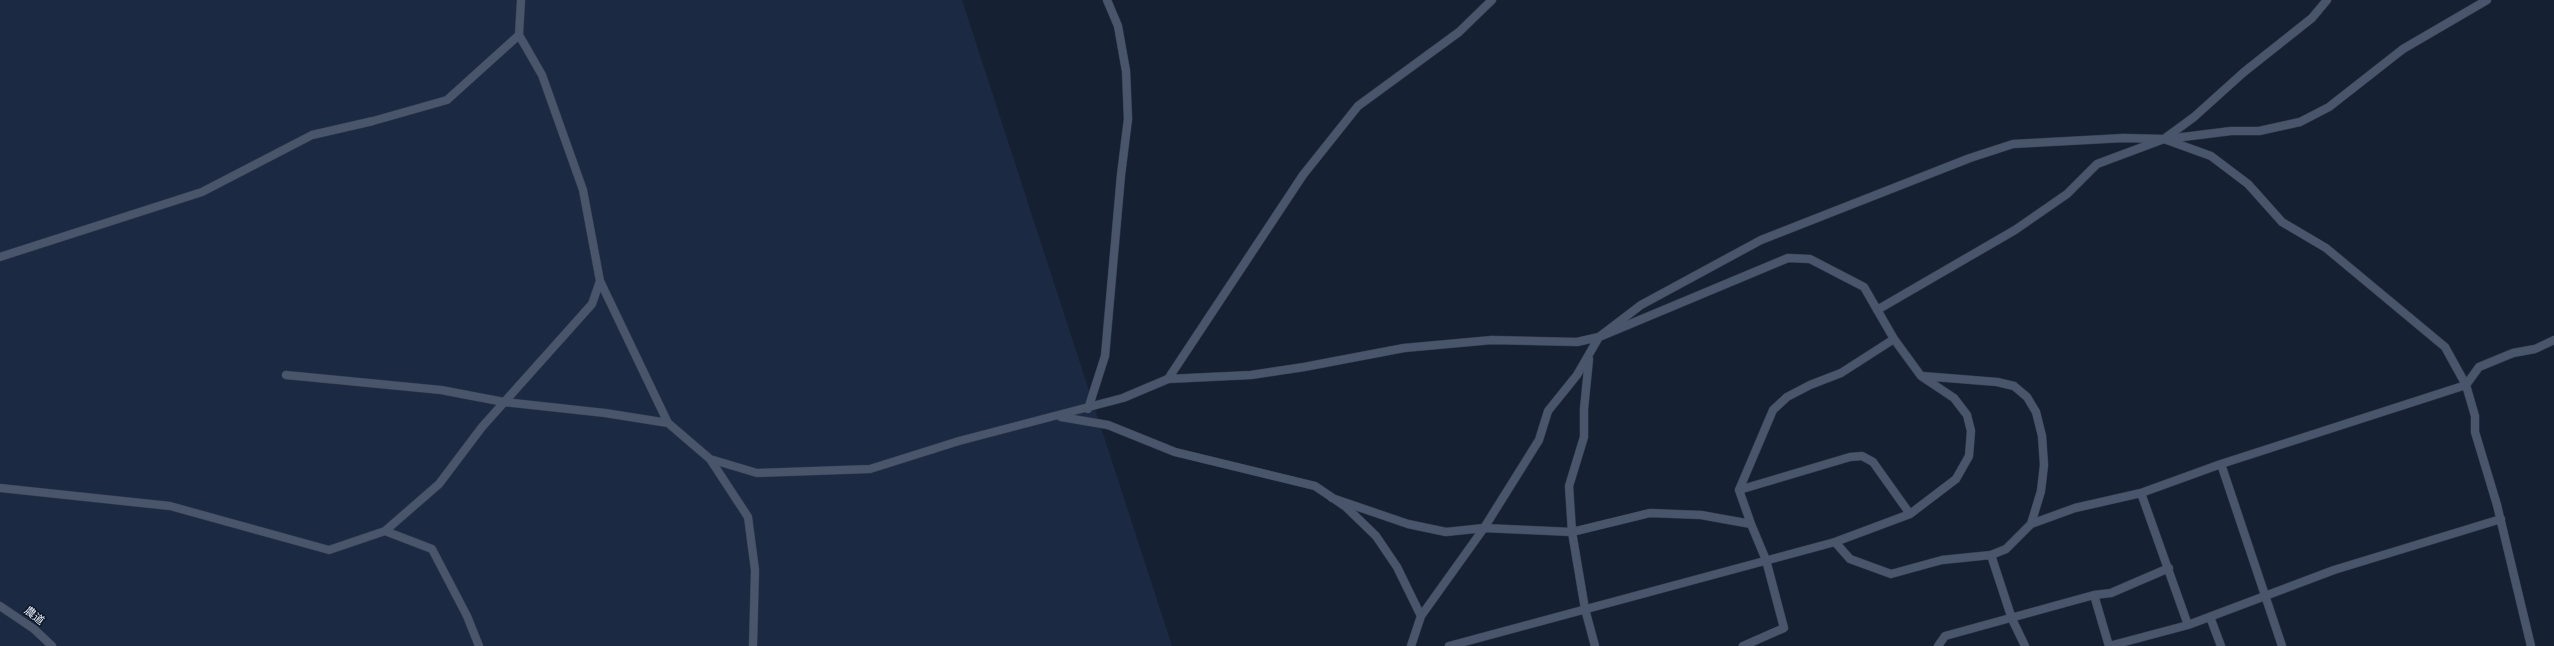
<!DOCTYPE html>
<html>
<head>
<meta charset="utf-8">
<style>
  body { margin:0 }
  canvas { display:block; background:#152033 }
</style>
</head>
<body>
<canvas width="2554" height="646"></canvas>
<script>
const ctx = document.querySelector('canvas').getContext('2d');
ctx.lineJoin = 'round';
function fill(path, color) { ctx.fillStyle = color; ctx.fill(path, 'evenodd'); }
const shape = rows => new Path2D(rows.map(r => 'M' + r).join(''));
function strokePath(path, color, width, dash) { ctx.strokeStyle = color; ctx.lineWidth = width; ctx.lineCap = dash ? 'butt' : 'round'; ctx.setLineDash(dash || []); ctx.stroke(path); }
function drawText(font, color, halo, rows, align = 'center') {
  ctx.font = font + ' "Open Sans","Noto Sans SC",sans-serif'; ctx.lineWidth = 3; ctx.setLineDash([]); ctx.textBaseline = 'middle'; ctx.strokeStyle = halo; ctx.fillStyle = color; for (const [text, x, y, turn = 0] of rows) {
    ctx.save(); ctx.translate(x, y); ctx.rotate((+turn || 0) * Math.PI / 180); ctx.textAlign = isNaN(turn) ? turn : align; if (halo) ctx.strokeText(text, 0, 0); ctx.fillText(text, 0, 0); ctx.restore();
  }
}
const built = shape([
  [0,0,962,0,1172,646,0,646]
]);
const minor = shape([
  [521,0,519,35,542,75,583,190,600,281,668,423,710,459,748,517,755,570,753,646],
  [2167,139,2231,131,2259,131,2300,122,2329,107,2403,49,2487,0],
  [0,257,202,192,312,135,373,121,447,100,519,35],
  [1877,310,2015,230,2067,194,2097,164,2164,139,2194,117,2244,72,2312,18,2327,0],
  [1589,359,1584,409,1584,437,1569,486,1572,532,1585,609,1595,646],
  [286,375,441,390,504,402,605,413,668,423],
  [1922,376,1997,382,2014,386,2027,397,2036,412,2042,436,2044,465,2041,491,2031,524],
  [1168,379,1251,375,1304,367,1404,348,1492,340,1577,342,1599,337,1788,258,1810,259,1864,287,1894,339,1921,376,1954,398,1967,415,1971,431,1969,456,1956,479,1910,514,1835,542,1449,646],
  [1088,409,1105,356,1121,175,1128,119,1126,71,1118,26,1107,0],
  [1061,417,1108,425,1175,452,1315,486,1346,507,1376,536,1397,567,1421,616],
  [710,459,757,473,870,469,959,441,1123,398,1168,379,1303,175,1358,106,1459,32,1492,0],
  [2221,464,2282,646],
  [0,488,170,506,329,550,385,531,432,549,467,616,479,646],
  [1739,490,1850,457,1862,456,1873,462,1910,514],
  [2141,493,2221,464,2466,385,2479,367,2513,353,2535,349,2554,340],
  [1332,498,1408,524,1446,532,1484,528,1572,532,1650,513,1701,515,1751,524,1766,560,1784,628,1743,646],
  [1751,524,1739,490,1773,410,1787,397,1810,385,1841,373,1894,339],
  [385,531,439,484,482,427,592,304,600,281],
  [1835,542,1850,559,1891,574,1942,560,1991,555,2006,549,2031,524,2075,508,2141,493,2188,625],
  [1991,555,2012,619,2025,646],
  [2094,595,2109,646],
  [0,606,34,629,52,646],
  [2210,617,2221,646],
  [1411,646,1421,616,1484,528,1539,440,1548,411,1577,375,1599,337,1641,305,1761,240,1970,158,2013,144,2124,138,2164,139,2211,156,2248,184,2282,222,2326,248,2445,347,2466,385,2475,416,2475,432,2497,505,2531,646],
  [1938,646,1945,636,2094,595,2111,593,2169,568],
  [2109,646,2188,625,2334,570,2501,519]
]);
const streetNames = [
  ["農道",34,616,38]
];
fill(built, '#1b2942');
strokePath(minor, '#363c4c', 9);
strokePath(minor, '#48556b', 8);
drawText('11px', '#edf3fe', '#0c1629', streetNames);
</script>
</body>
</html>
